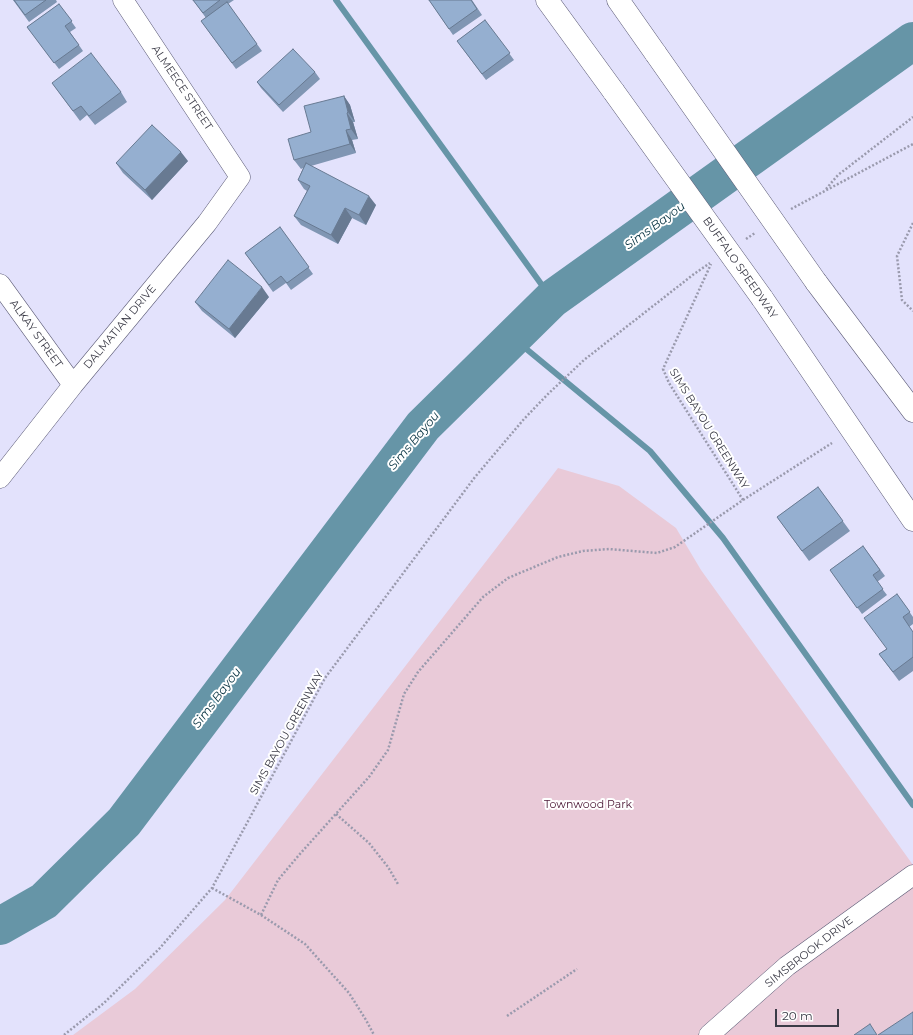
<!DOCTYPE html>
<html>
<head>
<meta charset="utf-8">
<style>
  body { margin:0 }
  #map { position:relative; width:913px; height:1035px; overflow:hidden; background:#e3e2fc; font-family:Montserrat,sans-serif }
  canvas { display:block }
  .scale { position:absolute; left:775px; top:1009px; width:64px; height:18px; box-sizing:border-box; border:2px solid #3b3b47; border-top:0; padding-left:5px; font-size:12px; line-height:14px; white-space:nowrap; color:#3b3b47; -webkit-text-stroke:3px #fff; paint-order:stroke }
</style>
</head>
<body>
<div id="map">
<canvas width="913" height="1035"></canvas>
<div class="scale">20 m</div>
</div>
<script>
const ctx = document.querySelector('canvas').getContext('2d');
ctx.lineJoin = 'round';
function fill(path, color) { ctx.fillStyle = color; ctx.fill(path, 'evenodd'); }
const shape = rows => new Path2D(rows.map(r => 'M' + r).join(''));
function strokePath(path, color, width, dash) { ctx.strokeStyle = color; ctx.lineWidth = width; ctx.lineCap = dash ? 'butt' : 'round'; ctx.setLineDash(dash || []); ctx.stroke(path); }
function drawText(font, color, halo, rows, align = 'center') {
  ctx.font = font + ' Montserrat,sans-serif'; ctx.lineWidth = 4; ctx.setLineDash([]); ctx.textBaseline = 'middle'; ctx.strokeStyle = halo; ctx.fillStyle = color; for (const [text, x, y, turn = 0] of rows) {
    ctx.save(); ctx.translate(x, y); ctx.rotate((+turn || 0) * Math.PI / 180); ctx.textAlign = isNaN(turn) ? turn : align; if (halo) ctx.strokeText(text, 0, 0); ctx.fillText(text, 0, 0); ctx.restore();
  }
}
const green = shape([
  [558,468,619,486,676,528,701,570,913,865,913,1035,73,1035,135,989,225,900]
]);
const stream = shape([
  [336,0,552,299],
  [513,338,650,451,723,538,913,805]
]);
const river = shape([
  [0,926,44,901,124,822,423,426,552,299,913,41]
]);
const path = shape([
  [826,189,838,175,913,117],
  [791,209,913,144],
  [913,223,897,256,902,300,913,311],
  [746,239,755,233],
  [743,500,832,443],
  [336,814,369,843,388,867,398,884],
  [212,888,261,915,278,880,299,855,369,777,388,750,404,694,418,672,483,597,508,578,558,557,583,551,609,549,657,553,675,547,743,500,669,383,663,369,711,264],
  [261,915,305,944,349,993,366,1020,374,1035],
  [507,1016,577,969],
  [64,1035,104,1003,159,949,212,888,325,678,475,477,524,419,548,394,584,360,694,274,710,263]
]);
const minor = shape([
  [0,284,73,385],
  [0,478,73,385,207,223,240,177,123,0],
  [709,1035,787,966,913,875]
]);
const secondary = shape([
  [547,0,614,92],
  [618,0,656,54],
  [816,282,913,411],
  [762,298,913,520]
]);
const secondaryBridge = shape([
  [656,54,816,282],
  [614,92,762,298]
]);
const wall = shape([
  [13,0,56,0,57,2,29,22],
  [193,0,234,0,228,4,262,51,236,69,201,21,206,18],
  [429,0,472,0,482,15,453,35],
  [59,4,76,28,70,32,83,51,59,69,27,27],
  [485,20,514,60,486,80,457,41],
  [315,72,320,79,283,112,261,88,257,82],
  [52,83,121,92,127,102,95,125,87,115,80,121],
  [344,96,350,105,355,122,353,122,358,139,352,140,356,153,311,166,376,205,366,225,352,218,338,244,301,225,294,216,307,191,304,189,298,180,303,168,301,169,294,160,311,132],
  [188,161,152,200,123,173,116,163],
  [280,227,313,274,291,290,286,283,273,292,245,253],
  [269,297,235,338,202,311,195,302],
  [818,487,850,531,809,561,777,517],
  [863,546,885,576,877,582,887,595,862,614,830,570],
  [897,594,913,617,913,624,909,627,913,632,913,671,899,681,879,654,886,649]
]);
const shadedWall = shape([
  [344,96,350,105,355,122,348,112],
  [347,113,353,122,358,139,351,129],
  [346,130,352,140,356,153,350,144],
  [181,152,188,161,152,200,145,190],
  [369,196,376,205,366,225,359,215],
  [345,208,352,218,338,244,331,235],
  [262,287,269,297,235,338,229,329]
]);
const building = shape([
  [14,0,46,0,25,15,14,0],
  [193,0,220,0,203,13,193,0],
  [429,0,471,0,477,9,449,29,429,0],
  [227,2,257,44,232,63,201,21,227,2],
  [59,4,72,21,65,26,79,45,54,63,27,27,59,4],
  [485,20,510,53,482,74,457,41,485,20],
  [293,49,315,72,279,105,257,82,293,49],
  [91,53,121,92,89,116,81,106,73,111,52,83,91,53],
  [344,96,348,112,347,113,351,129,346,130,350,144,294,160,288,139,311,132,304,106,344,96],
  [152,125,181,152,145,190,116,163,152,125],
  [306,163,369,196,359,215,345,208,331,235,294,216,310,186,298,180,306,163],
  [280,227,309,267,287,283,281,276,269,285,245,253,280,227],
  [228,260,262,287,229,329,195,302,228,260],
  [818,487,843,521,802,551,777,517,818,487],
  [863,546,880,570,873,575,883,589,857,608,830,570,863,546],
  [897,594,910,612,903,617,913,632,913,657,893,672,879,654,887,649,864,618,897,594],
  [913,1012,913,1035,878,1035,913,1012],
  [870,1024,877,1035,854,1035,870,1024]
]);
const streetNames = [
  ["ALMEECE STREET",182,88,56],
  ["BUFFALO SPEEDWAY",740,268,55],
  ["DALMATIAN DRIVE",120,327,-50],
  ["ALKAY STREET",36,334,54],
  ["SIMS BAYOU GREENWAY",709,429,58],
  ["SIMS BAYOU GREENWAY",287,733,-61],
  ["SIMSBROOK DRIVE",809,952,-38]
];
const parkNames = [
  ["Townwood Park",588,805]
];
const waterNames = [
  ["Sims Bayou",655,226,-36],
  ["Sims Bayou",414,441,-50],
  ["Sims Bayou",217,698,-53]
];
fill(green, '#e9cad8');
strokePath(stream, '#6695a7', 6);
strokePath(river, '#6695a7', 38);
strokePath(minor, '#5c5b76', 21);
strokePath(secondary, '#5c5b76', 23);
strokePath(path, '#9a9aad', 2.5, [2, 2]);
strokePath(minor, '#fff', 20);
strokePath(secondary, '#fff', 22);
strokePath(secondaryBridge, '#5c5b76', 23, []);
strokePath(secondaryBridge, '#fff', 22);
fill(wall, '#8096b3');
fill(shadedWall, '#687a92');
fill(building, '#95afd0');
strokePath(building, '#687a92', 1);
drawText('11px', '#3b3b47', '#fff', streetNames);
drawText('11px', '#4b1735', '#fff', parkNames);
drawText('italic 12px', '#063241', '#fff', waterNames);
</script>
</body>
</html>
